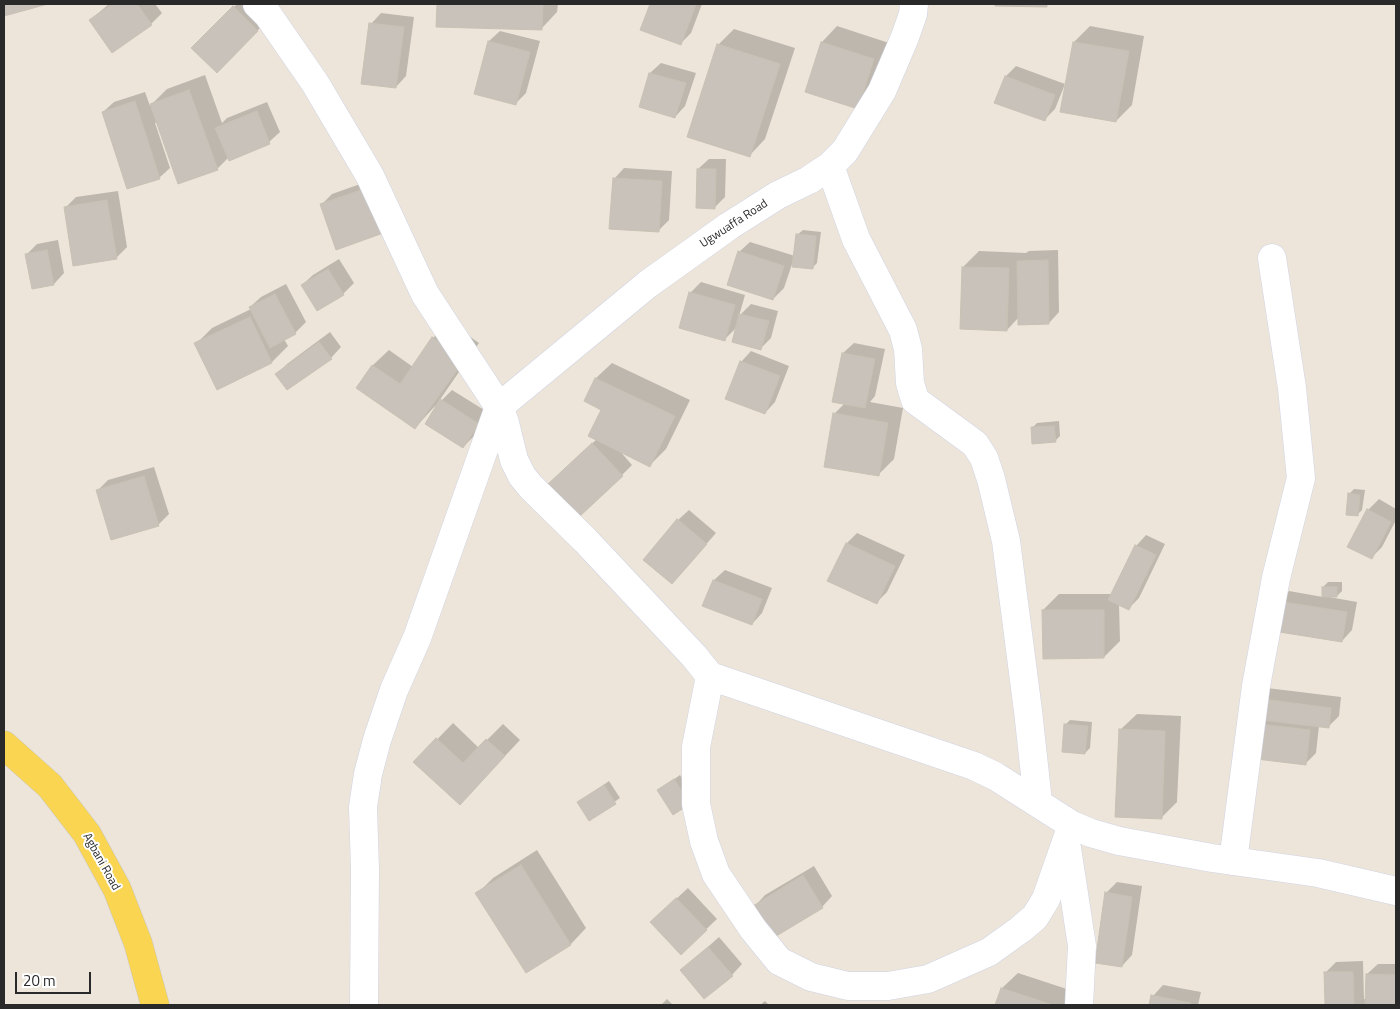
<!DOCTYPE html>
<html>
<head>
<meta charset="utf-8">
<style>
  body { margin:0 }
  #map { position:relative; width:1400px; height:1009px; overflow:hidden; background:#ede5da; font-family:"Titillium Web",sans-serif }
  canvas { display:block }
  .frame { position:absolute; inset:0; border:5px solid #292929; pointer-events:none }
  .scale { position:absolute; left:15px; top:972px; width:76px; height:22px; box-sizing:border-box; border:2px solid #292929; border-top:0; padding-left:6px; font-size:15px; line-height:18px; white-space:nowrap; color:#292929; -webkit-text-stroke:4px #fff; paint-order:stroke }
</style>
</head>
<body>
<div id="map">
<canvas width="1400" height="1009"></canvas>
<div class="frame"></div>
<div class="scale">20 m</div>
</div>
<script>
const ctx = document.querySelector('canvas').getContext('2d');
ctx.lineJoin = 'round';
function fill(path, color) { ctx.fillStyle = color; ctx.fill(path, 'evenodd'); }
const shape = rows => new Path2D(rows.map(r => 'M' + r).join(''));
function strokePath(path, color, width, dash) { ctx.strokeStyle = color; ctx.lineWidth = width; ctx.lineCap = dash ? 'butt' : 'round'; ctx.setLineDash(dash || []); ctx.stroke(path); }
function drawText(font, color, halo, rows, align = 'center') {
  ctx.font = font + ' "Titillium Web",sans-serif'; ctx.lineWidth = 4; ctx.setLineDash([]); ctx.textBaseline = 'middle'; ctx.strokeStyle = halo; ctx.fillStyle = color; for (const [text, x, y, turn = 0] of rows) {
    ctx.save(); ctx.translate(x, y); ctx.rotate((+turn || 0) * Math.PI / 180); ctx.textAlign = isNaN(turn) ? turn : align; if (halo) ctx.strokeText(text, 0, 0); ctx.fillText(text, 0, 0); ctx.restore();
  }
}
const shadow = shape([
  [109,4,155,4,162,13,151,24,90,20],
  [237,4,252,4,268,20,217,71,193,48],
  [438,4,558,4,557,12,542,28,437,26],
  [651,4,702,4,691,33,680,44,641,29],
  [996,4,1048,4,1047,5],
  [381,13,414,17,406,76,396,87,371,24],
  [837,26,889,43,874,91,858,107,806,91,822,42],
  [1090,26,1144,36,1132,105,1116,121,1062,111,1074,42],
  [734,29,795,48,765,139,750,155,718,45],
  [500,31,540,41,526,93,516,103,489,41],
  [661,63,696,73,685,106,675,117,640,106,650,73],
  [1016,66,1065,84,1055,109,1044,120,996,102,1006,76],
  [205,75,222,123,227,118,267,102,280,132,269,142,229,157,217,169,158,122,155,123,170,168,159,178,103,112,114,102,145,92,150,106,167,89],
  [709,159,726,159,725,197,714,208,698,169],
  [624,168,672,171,669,220,658,231,614,179],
  [380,177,396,221,321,205,332,194],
  [118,191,127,247,116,258,65,208,76,197],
  [803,230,821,232,817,263,812,268,794,258,784,288,773,299,739,252,750,242,795,256,797,235],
  [58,240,64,273,54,284,27,254,37,244],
  [1058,250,1059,312,1049,323,1019,317,1007,330,963,267,979,251,1026,253,1029,251],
  [339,259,354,283,343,294,302,285,313,275],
  [701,282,745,295,739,316,751,304,778,311,771,338,761,348,737,327,724,340,690,293],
  [286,284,306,322,295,333,284,339,288,346,272,362,218,388,196,344,212,328,251,309,250,307,261,297],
  [449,322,479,343,439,401,440,402,452,390,489,413,474,436,463,447,435,406,415,428,357,388,373,365,389,350,413,367,433,338],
  [330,332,341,347,331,358,277,374,287,364],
  [854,343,885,349,875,396,870,402,903,408,894,459,878,475,834,414,845,403,843,353],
  [751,351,789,366,775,402,765,413,741,362],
  [612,363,690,400,666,449,650,465,619,450,632,465,622,475,560,473,597,439,602,409,585,401,596,378],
  [1059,421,1060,436,1055,441,1032,428,1037,423],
  [154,467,169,514,158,525,97,491,108,480],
  [1354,489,1365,490,1362,510,1357,515,1349,494],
  [1379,499,1396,509,1396,520,1382,547,1371,558,1368,510],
  [689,510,716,533,672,583,678,520],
  [857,533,905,555,887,592,876,603,847,543],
  [1146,535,1165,544,1139,598,1129,608,1119,604,1120,641,1104,657,1043,610,1059,594,1112,594,1136,546],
  [725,570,772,588,762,613,752,624,704,605,714,580],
  [1328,582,1342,582,1342,591,1337,596,1329,596,1329,597,1357,602,1352,630,1342,641,1278,602,1289,591,1323,597,1323,587],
  [1267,688,1341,697,1339,716,1328,727,1319,726,1316,753,1305,764,1261,725],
  [1137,714,1181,716,1177,802,1161,818,1121,729],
  [1070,720,1092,722,1090,748,1085,753,1065,725],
  [453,723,479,748,503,724,520,740,476,787,415,762],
  [680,775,695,798,659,790],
  [609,781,620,798,590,819,579,802],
  [537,850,586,928,571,944,526,972,477,894,493,878],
  [814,866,832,896,822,907,755,906,765,895],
  [1117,882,1142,886,1132,955,1122,966,1106,893],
  [688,888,717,919,681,953,662,912],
  [719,937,742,964,732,975,682,970],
  [1363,961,1364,999,1367,999,1367,974,1378,964,1396,964,1396,1005,1327,1005,1326,972,1336,962],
  [1018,973,1079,993,1075,1005,997,1005,1002,988],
  [1163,985,1201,992,1198,1005,1151,1005,1153,996],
  [667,999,673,1005,661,1005],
  [765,1001,769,1005,760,1005]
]);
const building = shape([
  [4,4,48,4,4,16,4,4],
  [112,4,137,4,152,25,112,53,89,20,112,4],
  [437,4,543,4,542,30,436,27,437,4],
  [650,4,696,4,681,45,640,30,650,4],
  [995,4,1047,4,1047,7,995,6,995,4],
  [233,6,258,31,217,73,191,48,233,6],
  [369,23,404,27,396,88,361,84,369,23],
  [488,41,530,52,516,105,474,94,488,41],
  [821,42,874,59,858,109,805,92,821,42],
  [1073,42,1129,51,1116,122,1060,112,1073,42],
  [717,44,780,64,750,157,687,137,717,44],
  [649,73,686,83,675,118,639,107,649,73],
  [1005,76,1055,95,1045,121,994,103,1005,76],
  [189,90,218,170,178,184,150,104,189,90],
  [135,101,160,179,127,189,102,112,135,101],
  [257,111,270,144,229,161,215,128,257,111],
  [697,169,716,169,715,209,696,208,697,169],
  [613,178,662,181,659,232,609,229,613,178],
  [370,187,386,232,336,250,320,204,370,187],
  [107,200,117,259,73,266,64,207,107,200],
  [796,234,816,236,813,269,792,267,796,234],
  [47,250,54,285,32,289,25,254,47,250],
  [738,251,784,266,773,300,727,285,738,251],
  [1048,260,1049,324,1018,325,1017,261,1048,260],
  [962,267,1009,268,1007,331,960,329,962,267],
  [328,269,344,295,317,311,301,285,328,269],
  [689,292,735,305,725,341,679,328,689,292],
  [275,294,296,334,270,348,249,307,275,294],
  [739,314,769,321,761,350,732,342,739,314],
  [250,317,272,363,217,390,194,343,250,317],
  [432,337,465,359,415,429,356,388,372,365,400,384,432,337],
  [319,342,332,359,287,390,275,374,319,342],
  [842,353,875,359,865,408,832,402,842,353],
  [740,361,780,376,765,414,725,399,740,361],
  [595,378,675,416,650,467,588,436,601,410,584,401,595,378],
  [440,399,479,424,463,448,425,424,440,399],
  [833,413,888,423,879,476,824,467,833,413],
  [1054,426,1056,442,1032,444,1031,427,1054,426],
  [592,443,623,476,579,517,548,484,592,443],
  [144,476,159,526,111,540,96,490,144,476],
  [1348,493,1360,495,1358,516,1346,515,1348,493],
  [1367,509,1391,522,1372,559,1347,547,1367,509],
  [677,519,707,544,672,584,643,560,677,519],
  [846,543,895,566,877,604,827,581,846,543],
  [1135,545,1156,555,1129,610,1108,600,1135,545],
  [713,580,762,599,752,625,702,606,713,580],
  [1322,587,1337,587,1337,597,1322,597,1322,587],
  [1277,601,1347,612,1342,642,1273,631,1277,601],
  [1042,610,1104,610,1104,658,1043,659,1042,610],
  [1255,698,1331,708,1329,728,1253,719,1255,698],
  [1064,724,1088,726,1085,754,1062,752,1064,724],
  [1259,724,1310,730,1306,765,1256,759,1259,724],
  [1119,729,1165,731,1162,819,1115,817,1119,729],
  [436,738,463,763,486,739,505,756,460,805,413,762,436,738],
  [674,779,690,804,673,815,657,790,674,779],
  [604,785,616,804,589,821,577,802,604,785],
  [521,865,571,945,526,973,475,893,521,865],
  [803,875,823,908,773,938,753,906,803,875],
  [1105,892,1132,897,1122,967,1095,963,1105,892],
  [676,898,707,930,681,955,650,922,676,898],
  [708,947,733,976,704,999,680,970,708,947],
  [1324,972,1353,972,1354,1005,1325,1005,1324,972],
  [1366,974,1396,975,1396,1005,1365,1005,1366,974],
  [1001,988,1053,1005,995,1005,1001,988],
  [1151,995,1191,1003,1190,1005,1149,1005,1151,995]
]);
const minor = shape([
  [257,4,268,15,315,83,370,176,425,294,499,407,505,423,514,460,522,476,531,487,586,541,694,656,710,676,974,766,995,776,1072,825,1091,833,1119,841,1212,858,1318,873,1396,891],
  [830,166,856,239,903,330,908,349,910,383,915,400,975,444,984,458,991,479,1006,541,1028,711,1038,802],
  [710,676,696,747,696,804,704,841,716,874,753,929,779,961,811,977,848,986,888,986,928,979,989,952,1021,929,1035,917,1046,899,1072,825],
  [1067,848,1082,946,1079,1005],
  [1233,861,1256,686,1276,578,1301,478,1292,388,1272,258],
  [364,1005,365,869,363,807,368,774,377,740,394,690,417,638,499,407,648,284,729,226,778,195,809,180,830,166,845,151,882,91,905,37,913,14,914,4]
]);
const major = shape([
  [4,745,50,786,87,834,117,889,138,943,155,1005]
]);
const streetNames = [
  ["Ugwuaffa Road",734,224,-33],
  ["Agbani Road",101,862,61]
];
fill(shadow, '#0003');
fill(building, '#c8c2ba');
strokePath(building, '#c8c1b3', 1);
strokePath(minor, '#cfd3e3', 29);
strokePath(major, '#c7c7c7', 29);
strokePath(minor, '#fff', 28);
strokePath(major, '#fad551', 28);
drawText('12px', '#292929', '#fff', streetNames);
</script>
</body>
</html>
